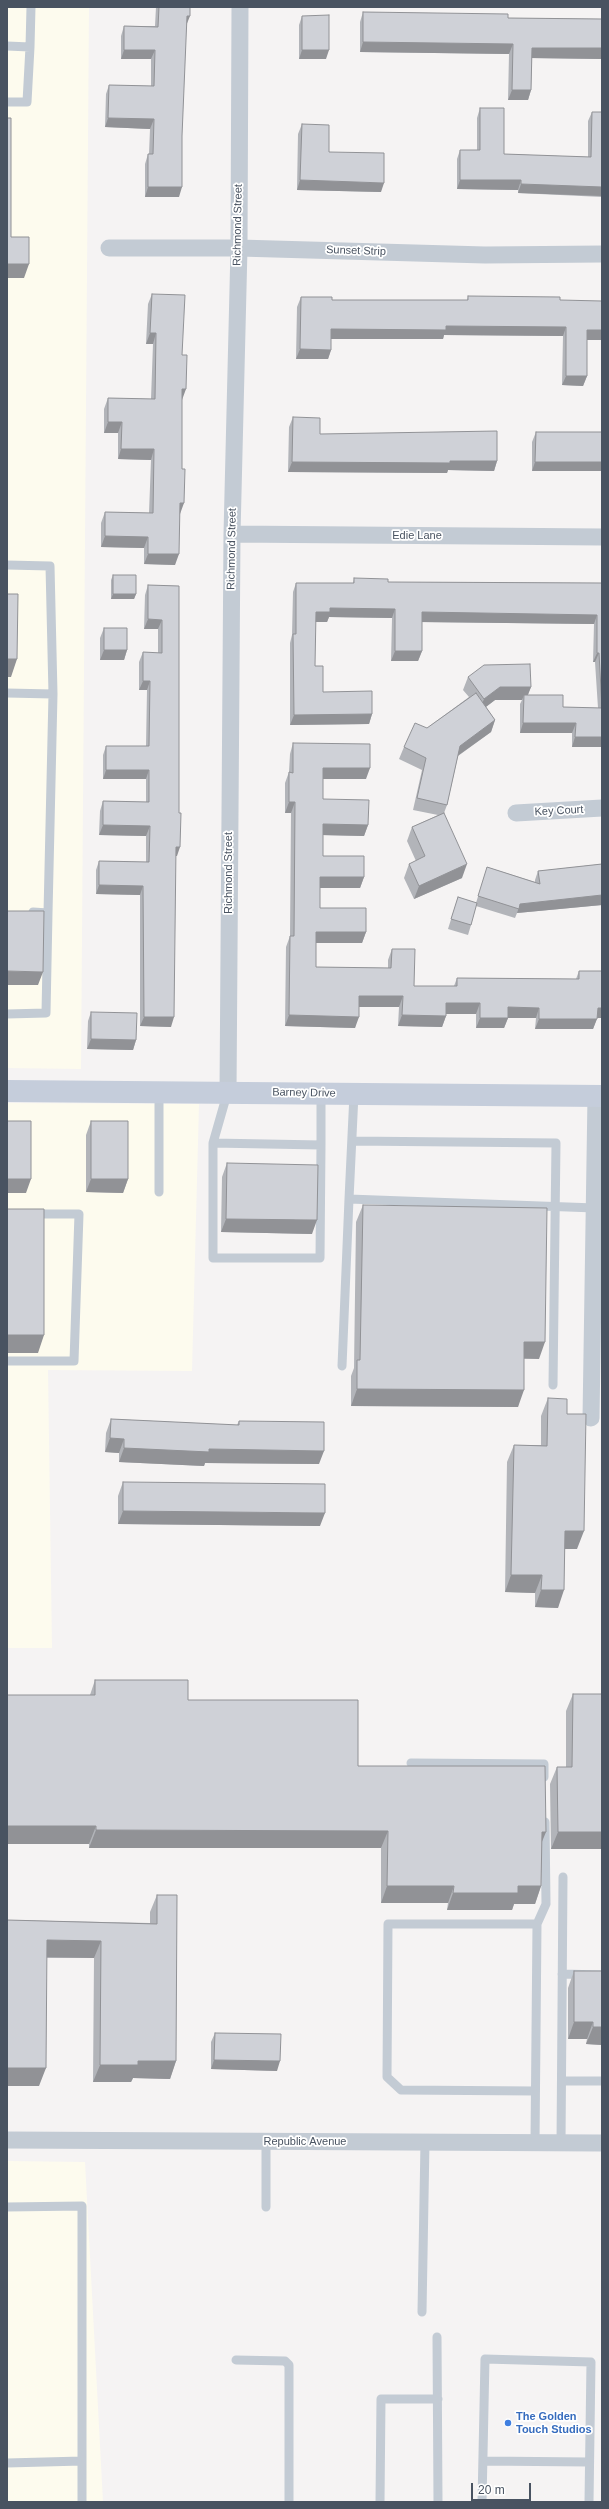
<!DOCTYPE html>
<html>
<head>
<meta charset="utf-8">
<style>
  body { margin:0 }
  #map { position:relative; width:609px; height:2509px; overflow:hidden; background:#f5f3f3; font-family:Arial,sans-serif }
  canvas { display:block }
  .frame { position:absolute; inset:0; border:8px solid #495361; pointer-events:none }
  .scale { position:absolute; left:471px; top:2483px; width:60px; height:18px; box-sizing:border-box; border:2px solid #495361; border-top:0; padding-left:5px; font-size:12px; line-height:14px; white-space:nowrap; color:#495361; -webkit-text-stroke:3px #fff; paint-order:stroke }
</style>
</head>
<body>
<div id="map">
<canvas width="609" height="2509"></canvas>
<div class="frame"></div>
<div class="scale">20 m</div>
</div>
<script>
const ctx = document.querySelector('canvas').getContext('2d');
ctx.lineJoin = 'round';
function fill(path, color) { ctx.fillStyle = color; ctx.fill(path, 'evenodd'); }
const shape = rows => new Path2D(rows.map(r => 'M' + r).join(''));
function strokePath(path, color, width, dash) { ctx.strokeStyle = color; ctx.lineWidth = width; ctx.lineCap = dash ? 'butt' : 'round'; ctx.setLineDash(dash || []); ctx.stroke(path); }
function drawText(font, color, halo, rows, align = 'center') {
  ctx.font = font + ' Arial,sans-serif'; ctx.lineWidth = 3.5; ctx.setLineDash([]); ctx.textBaseline = 'middle'; ctx.strokeStyle = halo; ctx.fillStyle = color; for (const [text, x, y, turn = 0] of rows) {
    ctx.save(); ctx.translate(x, y); ctx.rotate((+turn || 0) * Math.PI / 180); ctx.textAlign = isNaN(turn) ? turn : align; if (halo) ctx.strokeText(text, 0, 0); ctx.fillText(text, 0, 0); ctx.restore();
  }
}
const commercial = shape([
  [7,7,89,7,81,1069,7,1068],
  [7,1103,199,1104,192,1371,48,1370,52,1648,7,1648],
  [7,2161,85,2162,103,2502,7,2502]
]);
const lane = shape([
  [7,46,30,47,31,7],
  [7,102,27,102,30,47],
  [7,565,50,566,53,694],
  [7,693,53,694,48,913,33,912],
  [7,1014,46,1013,48,913],
  [227,1094,213,1143,321,1145,321,1094],
  [354,1094,349,1199,595,1208],
  [352,1141,556,1143,553,1385],
  [213,1143,213,1258,320,1258,321,1145],
  [159,1192,159,1093],
  [7,1361,74,1361,79,1214,32,1214],
  [342,1366,349,1199],
  [411,1763,544,1764,544,1777],
  [562,1974,602,1975],
  [562,2081,602,2081],
  [535,2091,401,2090,387,2077,388,1924,537,1924],
  [535,2143,537,1924,546,1904,545,1822],
  [561,2143,563,1877],
  [7,2207,82,2206,82,2502],
  [266,2207,266,2141],
  [422,2312,425,2142],
  [437,2337,438,2502],
  [236,2360,285,2361,289,2365,289,2502],
  [483,2461,589,2462],
  [7,2463,82,2461],
  [380,2502,381,2399,438,2399],
  [482,2502,485,2359,591,2362,589,2502]
]);
const street = shape([
  [109,248,239,248,485,255,602,254],
  [232,534,602,537],
  [516,813,602,808],
  [228,1092,232,534,239,248,240,7],
  [591,1418,596,1096],
  [7,2140,602,2143]
]);
const secondary = shape([
  [7,1091,602,1096]
]);
const wall = shape([
  [156,7,190,7,186,26,179,197,145,197,145,164,148,154,149,154,150,129,105,127,106,94,109,85,151,86,151,59,121,59,121,36,124,26,155,26],
  [363,12,508,18,602,19,602,59,532,58,531,90,528,100,508,100,509,54,360,52,360,22],
  [302,16,326,59,299,59,299,25],
  [480,108,504,154,588,157,588,121,592,112,602,197,518,193,518,190,457,189,457,159,460,150,477,150,477,118],
  [302,124,329,152,381,192,297,190,298,134],
  [152,294,182,355,182,400,180,514,175,565,144,564,144,548,101,547,101,523,105,512,149,513,151,460,118,459,118,433,104,433,104,409,108,398,151,399,153,344,146,344,148,304],
  [468,296,560,300,602,340,587,340,587,376,583,386,562,385,563,336,444,335,443,339,331,339,331,350,328,359,296,359,297,307,301,297,332,300,467,300],
  [293,417,320,434,497,461,494,471,448,470,447,473,288,472,289,427],
  [536,432,602,432,532,471,532,442],
  [113,575,136,594,134,599,111,599,111,580],
  [354,578,388,582,602,583,602,747,572,747,572,733,520,733,520,704,522,700,495,700,486,707,495,720,491,732,458,756,447,805,444,813,462,878,414,899,404,878,409,864,416,861,407,841,412,827,438,815,413,810,422,770,399,759,404,747,427,728,469,697,463,690,468,677,531,687,528,695,563,707,598,708,595,662,593,662,594,624,422,622,422,651,418,661,391,661,392,618,329,617,327,622,315,622,315,666,323,692,372,714,369,724,290,725,290,643,292,635,293,592,296,583,353,583],
  [148,585,179,586,177,856,175,856,171,1027,140,1026,140,895,96,894,96,870,99,861,146,862,146,836,99,835,100,811,103,801,146,802,146,779,103,779,103,755,106,746,146,746,147,690,139,690,139,662,143,652,158,653,158,629,144,629,145,595],
  [104,628,127,650,124,660,100,660,100,638],
  [293,743,366,779,323,779,323,799,368,825,364,836,323,835,323,856,364,877,360,888,320,888,320,908,366,932,362,943,316,943,316,967,388,968,388,960,392,949,414,986,454,986,457,978,576,979,579,971,602,971,602,1018,597,1018,593,1029,535,1029,536,1018,508,1018,504,1028,476,1028,476,1014,446,1014,446,1016,442,1027,398,1026,399,1007,359,1007,355,1028,285,1026,286,947,290,936,291,813,285,813,285,783,289,772,290,754],
  [602,864,602,905,517,913,515,918,476,906,471,925,468,935,448,929,458,897,476,903,487,867,535,882,535,880,538,871],
  [91,1012,136,1040,133,1050,87,1049,88,1021],
  [91,1121,128,1179,123,1193,86,1192,86,1135],
  [227,1163,312,1234,221,1232,222,1177],
  [363,1205,539,1359,524,1359,518,1407,351,1406,351,1376,354,1368,356,1222],
  [548,1398,567,1414,577,1549,565,1549,558,1608,535,1607,535,1593,505,1592,507,1462,514,1445,541,1445,541,1416],
  [111,1419,237,1425,239,1421,319,1464,205,1463,204,1466,119,1462,119,1453,105,1452,106,1433],
  [123,1482,320,1526,118,1524,118,1496],
  [95,1680,188,1700,358,1766,542,1843,541,1886,535,1904,514,1904,512,1910,447,1910,448,1903,381,1903,381,1848,89,1848,90,1695],
  [573,1694,602,1849,551,1849,550,1784,557,1767,566,1767,566,1711],
  [157,1895,176,2061,170,2079,133,2078,131,2082,93,2082,94,1958,46,1958,39,2086,7,1920,150,1923,150,1912],
  [574,1971,602,2045,586,2044,587,2039,568,2039,568,1988],
  [215,2033,277,2071,211,2069,211,2042]
]);
const shadedWall = shape([
  [187,16,190,16,186,26],
  [363,42,513,44,509,54,360,52],
  [532,48,602,48,602,59,528,58],
  [124,50,155,50,151,59,121,59],
  [302,50,329,50,326,59,299,59],
  [512,90,531,90,528,100,508,100],
  [108,118,154,119,150,129,105,127],
  [300,180,384,183,381,192,297,190],
  [460,180,521,180,518,190,457,189],
  [521,184,602,187,602,196,518,193],
  [148,187,182,187,179,197,145,197],
  [7,264,29,264,24,278,7,278],
  [446,326,566,327,563,336,444,335,443,339,328,339,331,329],
  [587,330,602,330,602,340,584,340],
  [150,333,156,333,153,344,146,344],
  [300,349,331,350,328,359,296,359],
  [566,376,587,376,583,386,562,385],
  [182,389,186,389,182,400,178,400],
  [108,422,122,422,118,433,104,433],
  [121,449,154,449,151,460,118,459],
  [450,461,497,461,494,471,448,470,447,473,288,472,292,462],
  [535,462,602,462,602,471,532,471],
  [180,503,184,503,180,514,176,514],
  [105,536,148,537,144,548,101,547],
  [148,554,179,554,175,565,144,564],
  [113,594,136,594,134,599,111,599],
  [330,608,395,609,392,618,329,617,327,622,312,622,316,612],
  [422,612,597,615,594,624,418,622],
  [148,619,162,620,158,629,144,629],
  [104,650,127,650,124,660,100,660],
  [395,651,422,651,418,661,391,661],
  [597,653,599,653,595,662,593,662],
  [7,659,17,659,11,677,7,677],
  [143,681,150,681,147,690,139,690],
  [500,687,531,687,526,699,524,695,522,700,495,700,479,712,484,699],
  [372,714,369,724,290,725,294,715],
  [495,720,491,732,456,757,460,746],
  [523,723,576,723,572,733,520,733],
  [575,737,602,737,602,747,572,747],
  [323,768,370,768,366,779,319,779],
  [106,770,149,770,146,779,103,779],
  [289,802,295,802,291,813,285,813],
  [323,824,368,825,364,836,319,835],
  [103,825,150,826,146,836,99,835],
  [176,847,180,847,177,856,172,856],
  [467,864,462,878,414,899,419,886],
  [320,877,364,877,360,888,317,888],
  [99,885,143,886,140,895,96,894],
  [602,895,602,905,517,913,520,904],
  [316,932,366,932,362,943,312,943],
  [7,971,43,972,38,985,7,985],
  [359,996,403,996,399,1007,355,1007],
  [446,1003,480,1003,476,1014,442,1014],
  [508,1007,539,1008,536,1018,508,1018,504,1028,476,1028,480,1018],
  [598,1008,602,1008,602,1018,594,1018],
  [289,1015,359,1017,355,1028,285,1026],
  [402,1015,446,1016,442,1027,398,1026],
  [144,1017,174,1017,171,1027,140,1026],
  [539,1019,597,1019,593,1029,535,1029],
  [91,1039,136,1040,133,1050,87,1049],
  [7,1179,31,1179,26,1193,7,1193],
  [91,1179,128,1179,123,1193,86,1192],
  [226,1219,317,1220,312,1234,221,1232],
  [7,1335,44,1335,38,1353,7,1353],
  [524,1342,545,1342,539,1359,518,1358],
  [357,1389,524,1390,518,1407,351,1406],
  [110,1438,124,1439,119,1453,105,1452],
  [124,1448,209,1449,324,1451,319,1464,205,1463,204,1466,119,1462],
  [123,1511,325,1513,320,1526,118,1524],
  [565,1531,584,1531,577,1549,559,1549],
  [511,1575,542,1575,535,1593,505,1592],
  [541,1590,564,1590,558,1608,535,1607],
  [7,1826,96,1826,89,1844,7,1844],
  [96,1830,388,1831,381,1848,89,1848],
  [542,1832,546,1832,539,1849],
  [558,1832,602,1832,602,1849,551,1849],
  [387,1886,454,1886,448,1903,381,1903],
  [518,1886,541,1886,535,1904,514,1904,512,1910,447,1910,453,1893],
  [47,1940,101,1941,94,1958,40,1957],
  [574,2022,593,2022,587,2039,568,2039],
  [593,2027,602,2027,602,2045,586,2044],
  [214,2060,280,2061,277,2071,211,2069],
  [138,2061,176,2061,170,2079,133,2078,131,2082,93,2082,100,2065],
  [7,2068,46,2068,39,2086,7,2086]
]);
const building = shape([
  [159,7,190,7,190,16,187,16,182,136,182,187,148,187,148,154,153,154,154,119,108,118,109,85,154,86,155,50,124,50,124,26,158,27,159,7],
  [363,12,508,14,508,18,602,19,602,48,532,48,531,90,512,90,513,44,363,42,363,12],
  [329,15,329,50,302,50,302,16,329,15],
  [480,108,504,108,504,154,591,157,592,112,602,112,602,187,521,184,521,180,460,180,460,150,480,150,480,108],
  [7,118,11,118,11,237,29,237,29,264,7,264,7,118],
  [302,124,329,125,329,152,384,153,384,183,300,180,302,124],
  [152,294,185,295,182,355,187,355,186,389,182,389,182,469,185,469,184,503,180,503,179,554,148,554,148,537,105,536,105,512,153,513,154,449,121,449,122,422,108,422,108,398,155,399,156,333,150,333,152,294],
  [468,296,560,297,560,300,602,301,602,330,587,330,587,376,566,376,566,327,446,326,446,330,331,329,331,350,300,349,301,297,332,297,332,300,468,300,468,296],
  [293,417,320,418,320,434,497,431,497,461,450,461,450,463,292,462,293,417],
  [536,432,602,432,602,462,535,462,536,432],
  [113,575,136,575,136,594,113,594,113,575],
  [354,578,388,579,388,582,602,583,602,737,575,737,576,723,523,723,524,695,563,695,563,707,602,708,599,653,597,653,597,615,422,612,422,651,395,651,395,609,330,608,330,612,316,612,315,666,323,666,323,692,372,691,372,714,294,715,293,634,296,634,296,583,354,583,354,578],
  [148,585,179,586,179,813,181,813,180,847,176,847,174,1017,144,1017,143,886,99,885,99,861,149,862,150,826,103,825,103,801,149,802,149,770,106,770,106,746,149,746,150,681,143,681,143,652,162,653,162,620,148,619,148,585],
  [7,594,18,594,17,659,7,659,7,594],
  [104,628,127,628,127,650,104,650,104,628],
  [530,664,531,687,500,687,484,699,468,677,484,665,530,664],
  [476,693,495,720,460,746,447,805,417,798,426,758,404,747,415,723,427,728,476,693],
  [293,743,370,744,370,768,323,768,323,799,369,800,368,825,323,824,323,856,364,856,364,877,320,877,320,908,366,908,366,932,316,932,316,967,391,968,392,949,415,949,414,986,457,986,457,978,579,979,579,971,602,971,602,1008,598,1008,597,1019,539,1019,539,1008,508,1007,508,1018,480,1018,480,1003,446,1003,446,1016,402,1015,403,996,359,996,359,1017,289,1015,290,936,294,936,295,802,289,802,289,772,293,773,293,743],
  [444,813,467,864,419,886,409,864,425,856,412,827,444,813],
  [602,864,602,895,520,904,519,909,478,896,487,867,540,884,538,871,602,864],
  [458,897,477,903,471,925,451,919,458,897],
  [7,911,44,911,43,972,7,971,7,911],
  [91,1012,137,1013,136,1040,91,1039,91,1012],
  [7,1121,31,1121,31,1179,7,1179,7,1121],
  [91,1121,128,1121,128,1179,91,1179,91,1121],
  [227,1163,318,1165,317,1220,226,1219,227,1163],
  [363,1205,547,1208,545,1342,524,1342,524,1390,357,1389,357,1360,360,1360,363,1205],
  [7,1209,44,1209,44,1335,7,1335,7,1209],
  [548,1398,567,1399,567,1414,586,1414,584,1531,565,1531,564,1590,541,1590,542,1575,511,1575,514,1445,547,1446,548,1398],
  [111,1419,239,1425,239,1421,324,1422,324,1451,209,1449,209,1452,124,1448,124,1439,110,1438,111,1419],
  [123,1482,325,1484,325,1513,123,1511,123,1482],
  [95,1680,188,1680,188,1700,358,1700,358,1766,545,1766,546,1832,542,1832,541,1886,518,1886,518,1893,453,1893,454,1886,387,1886,388,1831,96,1830,96,1826,7,1826,7,1695,95,1695,95,1680],
  [573,1694,602,1694,602,1832,558,1832,557,1767,572,1767,573,1694],
  [157,1895,177,1895,176,2061,138,2061,138,2065,100,2065,101,1941,47,1940,46,2068,7,2068,7,1920,157,1924,157,1895],
  [574,1971,602,1971,602,2027,593,2027,593,2022,574,2022,574,1971],
  [215,2033,281,2034,280,2061,214,2060,215,2033]
]);
const markers = [
  [508,2423,4,"#3f7fe0"]
];
const streetNames = [
  ["Richmond Street",238,225,-89],
  ["Sunset Strip",356,251,2],
  ["Edie Lane",417,536],
  ["Richmond Street",232,549,-89],
  ["Key Court",559,811,-3],
  ["Richmond Street",229,873,-90],
  ["Barney Drive",304,1093,1],
  ["Republic Avenue",305,2142]
];
const shopNames = [
  ["The Golden",516,2417],
  ["Touch Studios",516,2430]
];
fill(commercial, '#fdfbee');
strokePath(lane, '#c3cbd4', 9);
strokePath(street, '#c3cbd4', 17);
strokePath(secondary, '#c5cddb', 22);
fill(wall, '#b2b4b9');
fill(shadedWall, '#919296');
fill(building, '#cfd1d7');
strokePath(building, '#919296', 1);
for (const [x, y, r, color] of markers) { const dot = new Path2D(); dot.arc(x, y, r, 0, 2 * Math.PI); ctx.fillStyle = color; ctx.fill(dot); strokePath(dot, '#fff', 1.5); }
drawText('11px', '#495361', '#fff', streetNames);
drawText('bold 11px', '#366cbe', '#fff', shopNames, 'left');
</script>
</body>
</html>
